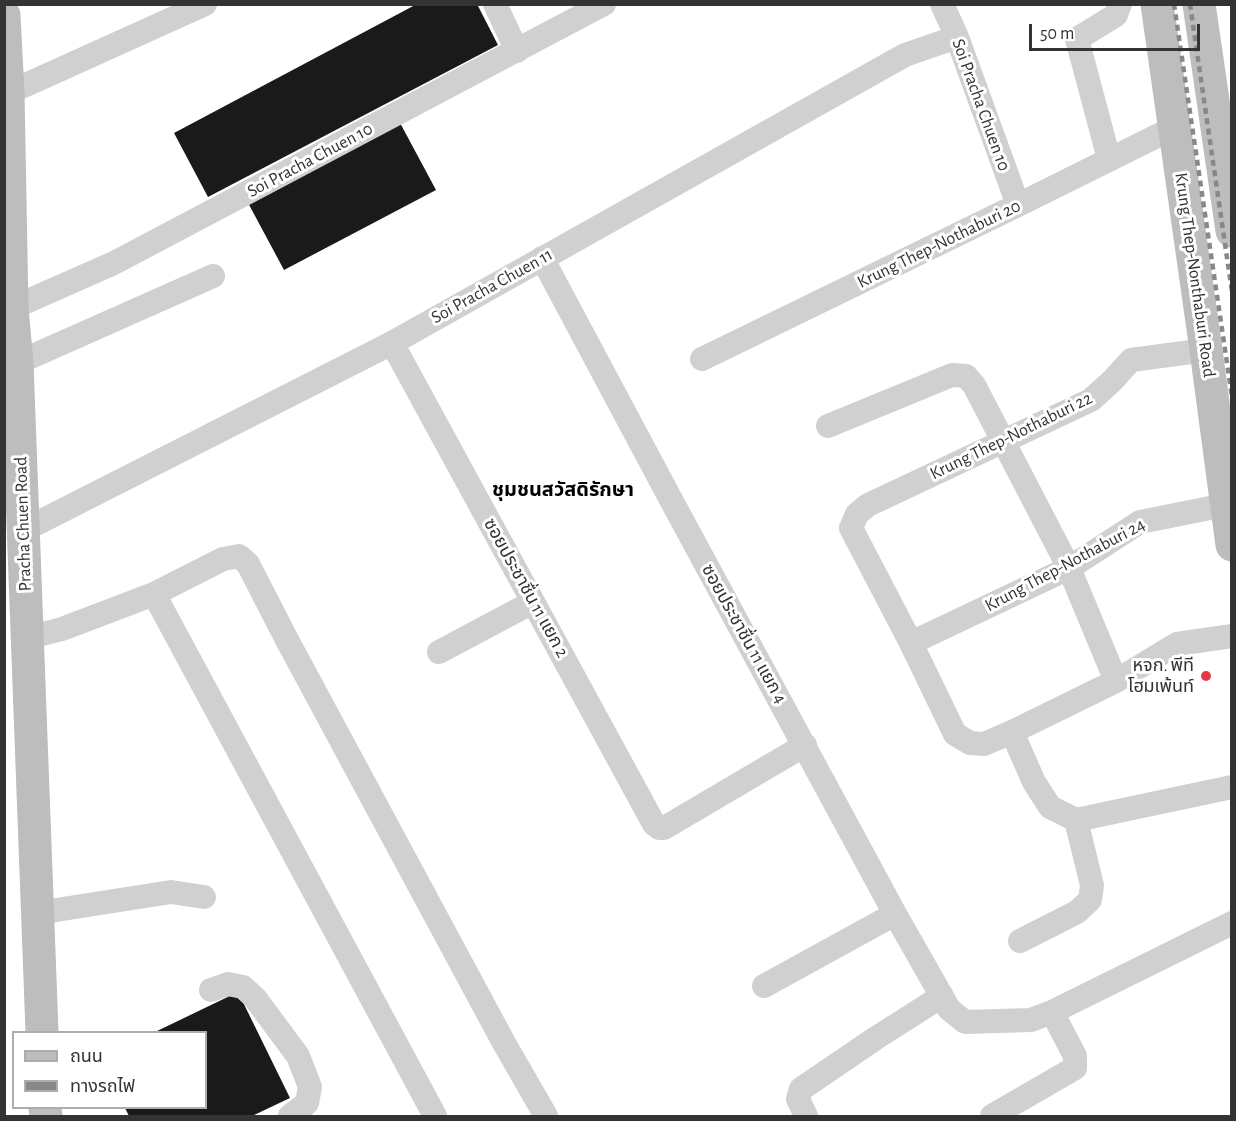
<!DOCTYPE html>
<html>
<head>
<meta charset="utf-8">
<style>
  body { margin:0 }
  #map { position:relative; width:1236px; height:1121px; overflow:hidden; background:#fff; font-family:"Alegreya Sans","Noto Sans Thai",sans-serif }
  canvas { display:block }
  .frame { position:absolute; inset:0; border:6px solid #333; pointer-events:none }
  .legend { position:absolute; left:12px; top:1031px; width:195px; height:78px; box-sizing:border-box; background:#fff; border:2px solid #adadad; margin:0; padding:8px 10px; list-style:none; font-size:18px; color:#333 }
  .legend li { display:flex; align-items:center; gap:12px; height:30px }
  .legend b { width:30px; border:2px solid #adadad }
  .scale { position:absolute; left:1029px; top:24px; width:171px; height:27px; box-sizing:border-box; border:3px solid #333; border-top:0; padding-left:8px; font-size:18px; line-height:21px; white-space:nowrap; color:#333; -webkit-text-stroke:4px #fff; paint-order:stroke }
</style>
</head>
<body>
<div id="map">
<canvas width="1236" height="1121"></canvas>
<div class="frame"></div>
<ul class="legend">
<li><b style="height:8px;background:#bdbdbd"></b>ถนน</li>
<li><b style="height:8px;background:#888"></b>ทางรถไฟ</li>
</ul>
<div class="scale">50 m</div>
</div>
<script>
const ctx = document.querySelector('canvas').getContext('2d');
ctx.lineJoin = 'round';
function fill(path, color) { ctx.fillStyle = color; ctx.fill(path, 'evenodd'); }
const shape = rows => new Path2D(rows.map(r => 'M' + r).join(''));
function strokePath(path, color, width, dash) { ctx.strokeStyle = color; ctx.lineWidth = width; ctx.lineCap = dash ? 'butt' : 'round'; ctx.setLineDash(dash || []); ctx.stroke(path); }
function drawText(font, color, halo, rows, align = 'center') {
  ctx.font = font + ' "Alegreya Sans","Noto Sans Thai",sans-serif'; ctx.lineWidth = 6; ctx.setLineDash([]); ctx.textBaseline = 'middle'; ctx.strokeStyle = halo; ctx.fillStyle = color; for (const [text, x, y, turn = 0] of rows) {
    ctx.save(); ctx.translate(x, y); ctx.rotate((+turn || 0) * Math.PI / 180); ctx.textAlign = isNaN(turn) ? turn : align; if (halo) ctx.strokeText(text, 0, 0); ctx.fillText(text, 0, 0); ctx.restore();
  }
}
const building = shape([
  [417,4,477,4,498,45,208,197,174,133],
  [399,121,436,190,284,270,247,201],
  [238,992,290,1098,252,1116,129,1116,125,1108,206,1108,206,1032,155,1032]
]);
const street = shape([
  [495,4,517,51],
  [942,4,957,37,1018,205],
  [8,93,205,4],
  [1109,159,1077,39,1116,15,1120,4],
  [542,258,669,496,895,914,949,1009,965,1022,1031,1020,1052,1012,1232,923],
  [12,308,114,263,604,4],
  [392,343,654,824,659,828,664,828,805,745],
  [1206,350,1131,360,1112,381,1091,400,868,505,857,514,851,528,911,643,955,734,970,743,984,744,1012,732,1116,681,1177,644,1232,636],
  [702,359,1018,205,1175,127],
  [17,363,213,276],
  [828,426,952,375,966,376,974,385,1069,568,1116,681],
  [24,530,392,343,905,55,957,37],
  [154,594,435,1116],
  [27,638,62,629,154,594,223,559,239,556,248,564,286,638,504,1043,546,1116],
  [911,643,1069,568,1140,522,1225,505],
  [439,652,533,602],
  [1012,732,1034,782,1050,807,1076,820,1232,787],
  [37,913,171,892,204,897],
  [1020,941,1077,912,1090,900,1092,885,1076,820],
  [764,986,895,914],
  [211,990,228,984,243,987,255,998,298,1056,310,1087,307,1103,290,1116],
  [806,1116,798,1099,801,1089,876,1038,942,996],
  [992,1116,1075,1068,1075,1056,1052,1012]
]);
const secondary = shape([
  [1157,4,1206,350,1232,545],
  [1199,4,1232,231],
  [4,15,8,93,12,308,17,363,42,1032],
  [45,1108,46,1116]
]);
const rail = shape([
  [1174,4,1232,397],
  [1190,4,1232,292]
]);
const markers = [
  [1206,676,6,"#e63946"]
];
const streetNames = [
  ["Soi Pracha Chuen 10",981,105,70],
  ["Soi Pracha Chuen 10",310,160,-28],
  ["Krung Thep-Nothaburi 20",939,244,-26],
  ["Krung Thep-Nonthaburi Road",1195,275,82],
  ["Soi Pracha Chuen 11",492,286,-29],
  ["Krung Thep-Nothaburi 22",1011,436,-26],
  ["Pracha Chuen Road",23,524,-92],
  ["Krung Thep-Nothaburi 24",1065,565,-28],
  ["ซอยประชาชื่น 11 แยก 2",526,588,61],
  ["ซอยประชาชื่น 11 แยก 4",744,634,61]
];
const poiNames = [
  ["หจก. พีที",1194,666],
  ["โฮมเพ้นท์",1194,687]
];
const neighbourhoodNames = [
  ["ชุมชนสวัสดิรักษา",563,490]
];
fill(building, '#1a1a1a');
strokePath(street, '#d0d0d0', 24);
strokePath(secondary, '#bdbdbd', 33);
strokePath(rail, '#888', 4.5, [6, 4.5]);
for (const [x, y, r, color] of markers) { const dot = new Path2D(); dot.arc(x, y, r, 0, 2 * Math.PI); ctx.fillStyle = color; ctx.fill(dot); strokePath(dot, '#fff', 2); }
drawText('18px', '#333', '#fff', streetNames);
drawText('18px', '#333', '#fff', poiNames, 'right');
drawText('bold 20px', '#000', '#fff', neighbourhoodNames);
</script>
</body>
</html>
